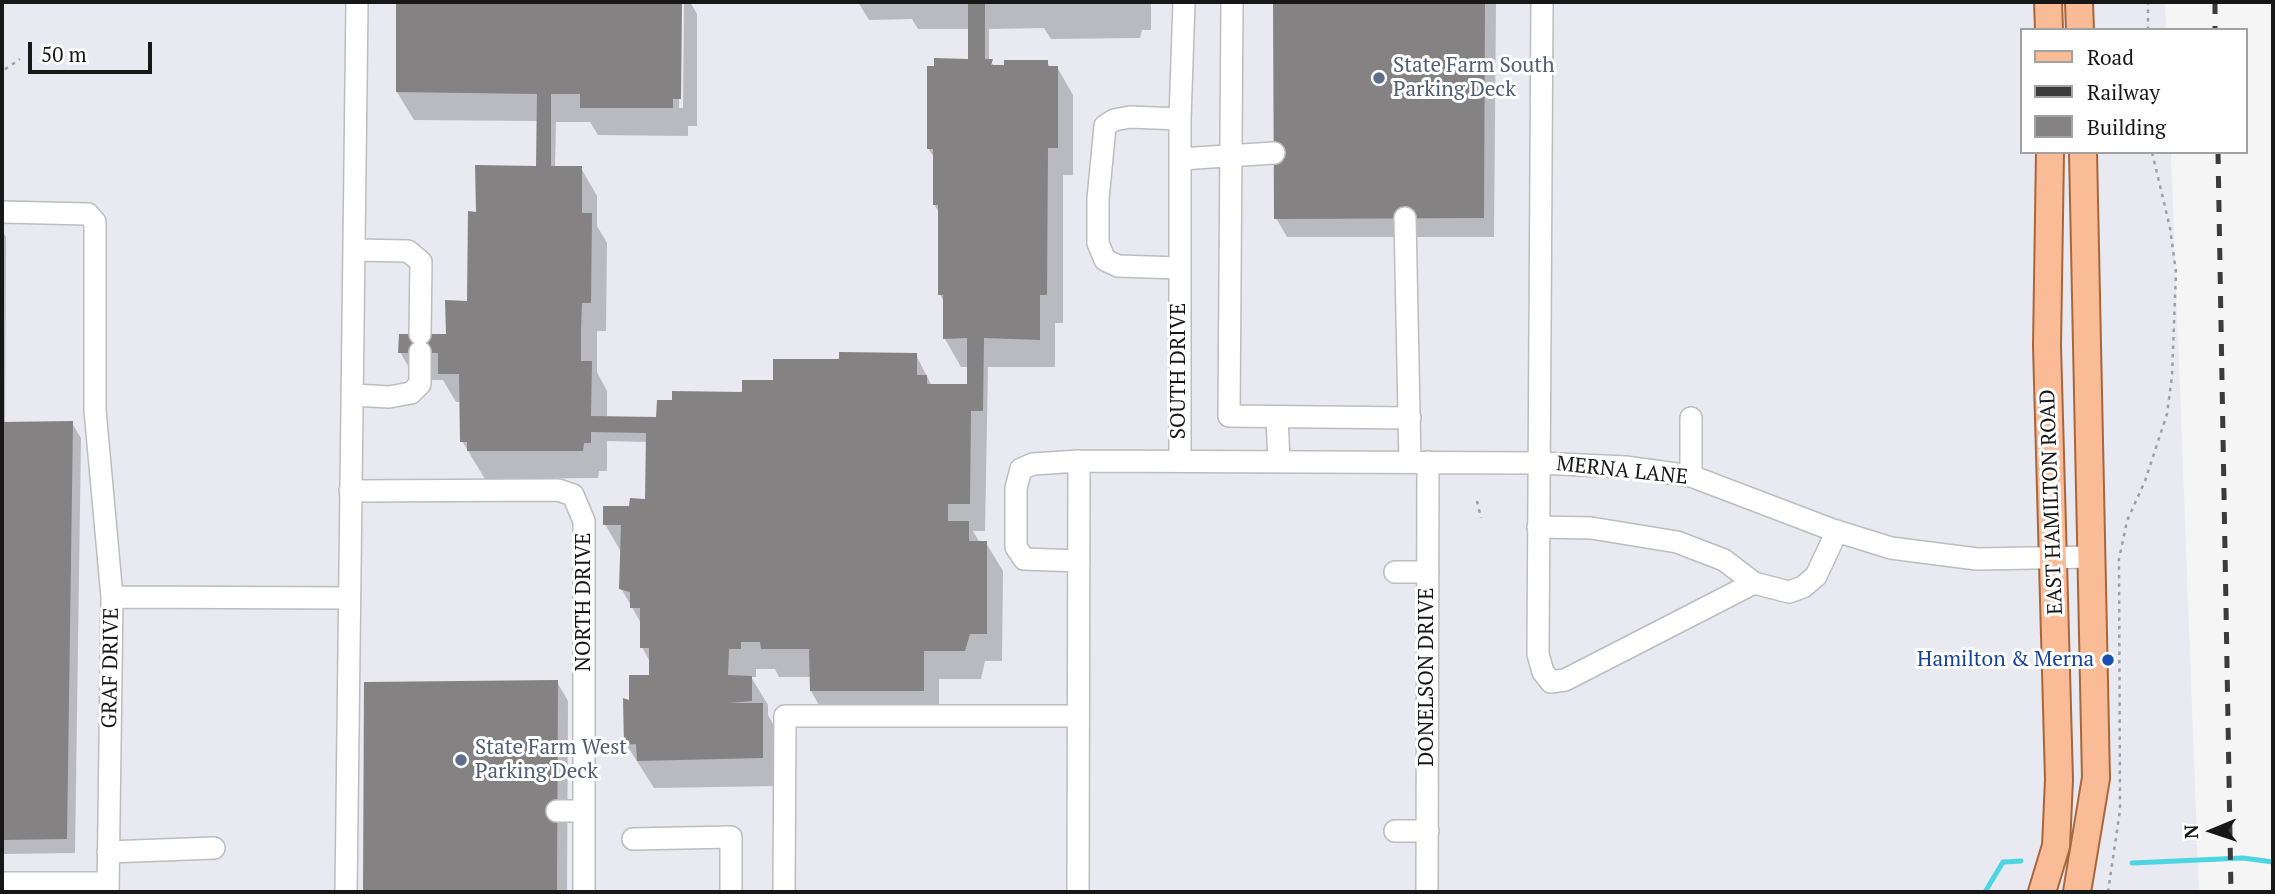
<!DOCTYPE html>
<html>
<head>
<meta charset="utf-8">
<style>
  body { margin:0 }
  #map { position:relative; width:2275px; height:894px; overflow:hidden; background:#f5f5f6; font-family:"PT Serif",serif }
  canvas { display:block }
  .frame { position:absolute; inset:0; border:4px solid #171718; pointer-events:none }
  .legend { position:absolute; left:2020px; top:28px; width:228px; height:126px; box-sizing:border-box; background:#fff; border:2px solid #a2a2a3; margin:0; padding:9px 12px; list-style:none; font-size:21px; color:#171718 }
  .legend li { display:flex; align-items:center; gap:14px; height:35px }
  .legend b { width:35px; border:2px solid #a2a2a3 }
  .north { position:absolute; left:2177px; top:796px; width:70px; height:70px; -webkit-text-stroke:5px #fff; paint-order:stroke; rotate:268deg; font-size:19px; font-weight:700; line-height:28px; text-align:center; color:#171718 }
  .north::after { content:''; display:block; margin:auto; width:24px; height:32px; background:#171718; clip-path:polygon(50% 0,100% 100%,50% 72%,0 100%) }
  .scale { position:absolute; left:28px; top:42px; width:124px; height:32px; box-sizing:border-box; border:4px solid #171718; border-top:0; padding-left:9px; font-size:21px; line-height:24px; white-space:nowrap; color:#171718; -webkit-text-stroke:5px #fff; paint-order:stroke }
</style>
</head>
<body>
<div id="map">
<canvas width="2275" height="894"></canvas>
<div class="frame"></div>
<ul class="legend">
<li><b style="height:9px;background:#fabc96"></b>Road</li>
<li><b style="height:9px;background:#3b3b3c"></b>Railway</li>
<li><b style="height:19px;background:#848282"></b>Building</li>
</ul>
<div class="north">N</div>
<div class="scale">50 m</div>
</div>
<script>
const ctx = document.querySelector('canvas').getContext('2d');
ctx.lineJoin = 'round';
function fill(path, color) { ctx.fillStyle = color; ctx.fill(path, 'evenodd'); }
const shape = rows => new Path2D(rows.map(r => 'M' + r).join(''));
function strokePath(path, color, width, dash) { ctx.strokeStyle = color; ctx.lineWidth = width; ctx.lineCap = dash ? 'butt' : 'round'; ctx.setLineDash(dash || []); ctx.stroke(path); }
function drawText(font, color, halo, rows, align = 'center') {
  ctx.font = font + ' "PT Serif",serif'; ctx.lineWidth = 6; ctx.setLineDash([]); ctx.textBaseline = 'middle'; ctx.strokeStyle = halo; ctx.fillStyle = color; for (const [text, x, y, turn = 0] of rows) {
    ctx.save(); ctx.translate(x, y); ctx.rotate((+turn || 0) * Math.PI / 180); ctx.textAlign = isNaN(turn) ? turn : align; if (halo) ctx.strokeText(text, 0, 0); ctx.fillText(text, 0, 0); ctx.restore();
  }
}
const built = shape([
  [2,2,2165,2,2166,30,2021,30,2021,152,2171,152,2199,892,2,892]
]);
const shadow = shape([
  [398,2,690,2,697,14,697,126,688,126,688,136,598,135,590,122,556,122,555,168,581,168,597,196,597,226,607,243,606,331,597,331,597,372,607,391,607,418,655,418,841,361,916,355,932,386,971,385,969,367,961,367,945,339,945,304,940,294,940,214,934,204,935,159,928,148,969,60,970,29,918,29,912,19,869,20,858,2,1151,2,1151,30,1142,30,1140,38,1051,39,1044,28,989,29,989,60,995,67,1047,62,1050,67,1057,67,1073,95,1073,175,1063,175,1063,323,1055,323,1055,367,988,367,985,531,973,531,980,543,986,543,1003,571,1002,661,985,661,981,679,939,679,939,719,827,719,811,691,811,677,779,677,775,669,756,669,756,677,751,677,768,705,768,715,778,733,778,786,654,788,626,744,631,702,651,677,650,662,642,647,642,625,621,588,621,552,605,524,647,500,648,442,607,441,607,471,599,471,598,478,485,479,462,441,461,402,456,402,443,380,416,380,400,352,448,336,539,168,538,121,414,120,397,92],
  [680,4,684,4,683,108,679,108],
  [1275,2,1496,2,1494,237,1287,237,1276,218],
  [2,230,6,237,5,424,72,423,81,438,75,853,2,854],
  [557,682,568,701,567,892,365,892,366,684]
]);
const stream = shape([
  [2132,863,2243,858,2273,862],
  [1985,892,2003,862,2021,861]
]);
const building = shape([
  [396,2,682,2,681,99,673,99,673,108,580,108,580,94,551,94,551,166,582,166,582,213,592,213,591,303,582,303,581,331,581,361,592,361,591,416,656,417,657,400,672,400,672,391,742,392,742,380,773,380,773,359,839,359,839,352,917,353,917,375,927,375,927,384,967,384,967,338,943,339,943,295,938,295,938,205,933,205,933,149,927,149,927,66,934,66,934,58,968,59,968,2,985,2,985,59,993,59,991,65,1004,65,1004,60,1048,60,1048,66,1058,66,1058,148,1048,148,1047,295,1040,295,1040,340,984,338,983,411,971,411,970,504,948,504,948,521,969,521,969,541,987,541,987,634,970,634,965,651,924,651,924,691,810,691,809,649,761,649,760,642,741,642,741,649,729,649,728,675,752,676,752,701,730,703,763,703,763,758,637,761,636,744,624,745,623,698,629,700,629,675,649,675,649,648,640,648,640,608,630,608,630,592,619,589,621,525,603,525,603,506,629,506,630,498,645,499,646,433,591,432,591,443,584,443,583,451,467,451,467,442,460,442,459,374,438,374,438,353,398,353,399,334,446,334,445,300,467,301,468,211,476,212,475,165,536,166,537,94,396,92],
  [1273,2,1485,2,1484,218,1274,219],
  [73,421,67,839,2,840,2,422],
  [558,680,557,892,363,892,364,682]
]);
const path = shape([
  [2148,30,2148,2],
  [2,77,4,70,20,59],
  [1477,501,1481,518],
  [2108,892,2120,810,2119,559,2127,521,2145,481,2167,414,2172,376,2176,272,2170,228,2152,152]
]);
const minor = shape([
  [1232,2,1229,416,1410,418],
  [1542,2,1538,654,1543,672,1551,682,1565,680,1754,583,1789,592,1803,587,1816,576,1837,531],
  [1180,159,1274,153],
  [2,212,88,214,95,222,95,410,112,597,108,892],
  [1405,218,1410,462],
  [354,250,408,251,421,262,420,334],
  [1179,268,1118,266,1105,260,1098,243,1098,199,1105,126,1114,120,1130,117,1180,119],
  [354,395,389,397,411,393,420,384,420,352],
  [1277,417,1279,462],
  [1180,461,1180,119,1184,2],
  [1691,476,1691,418],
  [350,491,558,490,573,495,584,521,584,892],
  [1538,527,1591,528,1677,542,1724,560,1754,583],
  [1079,561,1024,559,1016,547,1016,488,1021,469,1033,464,1079,461],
  [1395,572,1428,572],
  [112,597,349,598],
  [557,811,584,811],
  [1395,831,1428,831],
  [633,839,731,837,731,892],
  [108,852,214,848],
  [2,883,108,883],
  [346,892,357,2],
  [784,892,785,716,1078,716],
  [1078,892,1079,461,1539,463,1625,467,1691,476,1833,530,1891,548,1977,559,2092,557],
  [1427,892,1428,462]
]);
const major = shape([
  [2048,2,2049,30],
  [2079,2,2080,30],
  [2042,892,2056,846,2059,780,2047,346,2050,152],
  [2077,892,2096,778,2083,152]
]);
const rail = shape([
  [2215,2,2215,30],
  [2218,152,2231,892]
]);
const markers = [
  [1379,78,7,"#5c6f8a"],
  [2108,660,7,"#1a4fb4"],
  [461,760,7,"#5c6f8a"]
];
const serviceNames = [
  ["State Farm South",1393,66],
  ["Parking Deck",1393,90],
  ["State Farm West",475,748],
  ["Parking Deck",475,772]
];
const streetNames = [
  ["SOUTH DRIVE",1179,371,-90],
  ["MERNA LANE",1622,471,6],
  ["EAST HAMILTON ROAD",2052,502,-92],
  ["NORTH DRIVE",584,602,-90],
  ["GRAF DRIVE",111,668,-89],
  ["DONELSON DRIVE",1427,677,-90]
];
const transitNames = [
  ["Hamilton & Merna",2094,660]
];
fill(built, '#e8e9f1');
fill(shadow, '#0003');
strokePath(stream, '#4dd6e1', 5);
fill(building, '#848282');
strokePath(minor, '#bdbdbe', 24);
strokePath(major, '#a8663c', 30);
strokePath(path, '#9f9fa0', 2.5, [3.5, 5]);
strokePath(minor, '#fff', 21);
strokePath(major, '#fabc96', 26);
strokePath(rail, '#3b3b3c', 5, [12, 12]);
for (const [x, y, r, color] of markers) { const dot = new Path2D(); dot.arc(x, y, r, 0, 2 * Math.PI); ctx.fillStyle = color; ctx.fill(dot); strokePath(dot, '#fff', 2.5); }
drawText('21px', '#4e5e75', '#fff', serviceNames, 'left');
drawText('21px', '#171718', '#fff', streetNames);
drawText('21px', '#164399', '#fff', transitNames, 'right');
</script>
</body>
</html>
